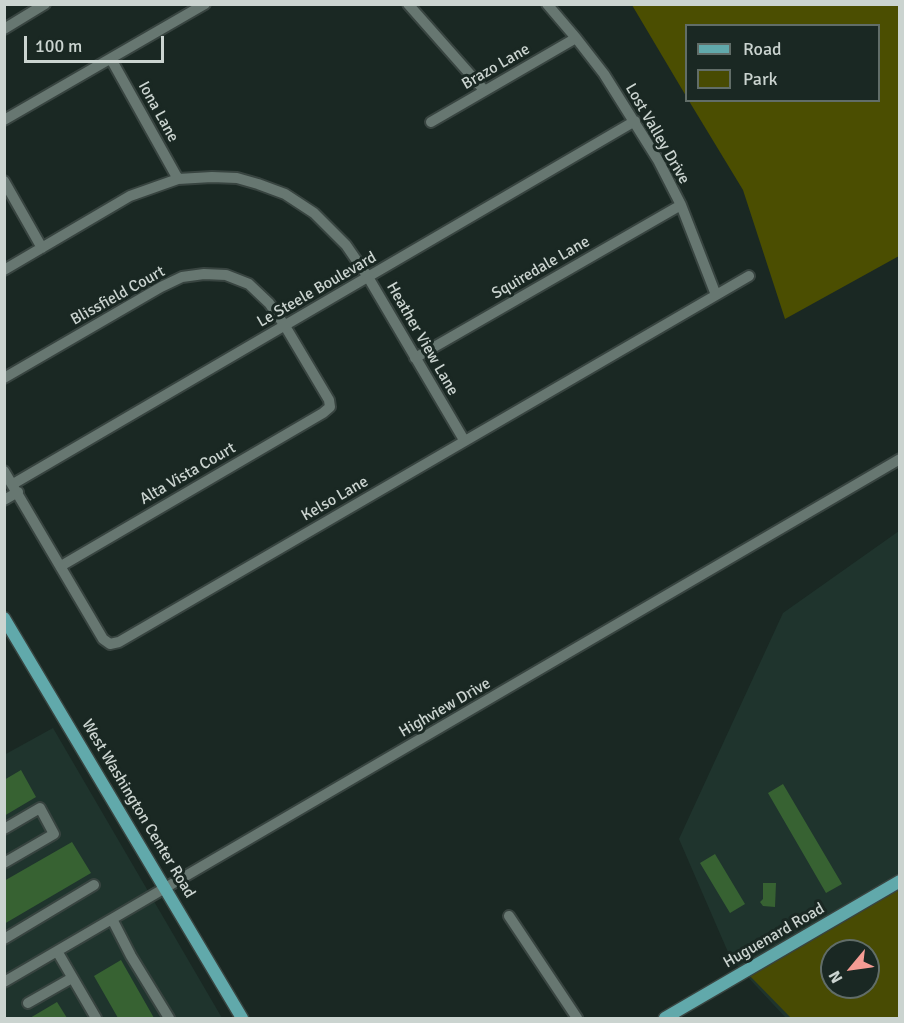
<!DOCTYPE html>
<html>
<head>
<meta charset="utf-8">
<style>
  body { margin:0 }
  #map { position:relative; width:904px; height:1023px; overflow:hidden; background:#1a2823; font-family:Signika,sans-serif }
  canvas { display:block }
  .frame { position:absolute; inset:0; border:6px solid #cbd4d0; pointer-events:none }
  .legend { position:absolute; left:685px; top:24px; width:195px; height:78px; box-sizing:border-box; background:#1a2823; border:2px solid #616d68; margin:0; padding:8px 10px; list-style:none; font-size:18px; color:#cbd4d0 }
  .legend li { display:flex; align-items:center; gap:12px; height:30px }
  .legend b { width:30px; border:2px solid #616d68 }
  .north { position:absolute; left:820px; top:939px; width:60px; height:60px; box-sizing:border-box; background:#1a2823; border:2px solid #616d68; border-radius:50%; rotate:241deg; font-size:16px; font-weight:700; line-height:24px; text-align:center; color:#cbd4d0 }
  .north::after { content:''; display:block; margin:auto; width:21px; height:27px; background:#f59c94; clip-path:polygon(50% 0,100% 100%,50% 72%,0 100%) }
  .scale { position:absolute; left:24px; top:36px; width:140px; height:27px; box-sizing:border-box; border:3px solid #cbd4d0; border-top:0; padding-left:8px; font-size:18px; line-height:21px; white-space:nowrap; color:#cbd4d0; -webkit-text-stroke:4px #1a2823; paint-order:stroke }
</style>
</head>
<body>
<div id="map">
<canvas width="904" height="1023"></canvas>
<div class="frame"></div>
<ul class="legend">
<li><b style="height:8px;background:#61a9ab"></b>Road</li>
<li><b style="height:16px;background:#484b03"></b>Park</li>
</ul>
<div class="north">N</div>
<div class="scale">100 m</div>
</div>
<script>
const ctx = document.querySelector('canvas').getContext('2d');
ctx.lineJoin = 'round';
function fill(path, color) { ctx.fillStyle = color; ctx.fill(path, 'evenodd'); }
const shape = rows => new Path2D(rows.map(r => 'M' + r).join(''));
function strokePath(path, color, width, dash) { ctx.strokeStyle = color; ctx.lineWidth = width; ctx.lineCap = dash ? 'butt' : 'round'; ctx.setLineDash(dash || []); ctx.stroke(path); }
function drawText(font, color, halo, rows, align = 'center') {
  ctx.font = font + ' Signika,sans-serif'; ctx.lineWidth = 6; ctx.setLineDash([]); ctx.textBaseline = 'middle'; ctx.strokeStyle = halo; ctx.fillStyle = color; for (const [text, x, y, turn = 0] of rows) {
    ctx.save(); ctx.translate(x, y); ctx.rotate((+turn || 0) * Math.PI / 180); ctx.textAlign = isNaN(turn) ? turn : align; if (halo) ctx.strokeText(text, 0, 0); ctx.fillText(text, 0, 0); ctx.restore();
  }
}
const built = shape([
  [899,531,899,1018,786,1018,731,959,679,839,783,613],
  [832,951,868,951,868,987,832,987],
  [53,728,222,1018,5,1018,4,755]
]);
const green = shape([
  [899,886,899,1018,791,1018,749,975],
  [832,951,868,951,868,987,832,987]
]);
const forest = shape([
  [632,5,899,5,899,256,785,319,743,190,689,101,878,100,878,26,686,26,686,96]
]);
const building = shape([
  [21,770,36,797,4,816,4,780],
  [783,784,842,884,826,893,768,793],
  [72,842,91,873,4,924,4,881],
  [715,854,745,904,730,913,700,863],
  [763,883,776,883,775,907,763,906,760,902,763,899],
  [121,960,154,1018,118,1018,94,976],
  [57,1002,67,1018,30,1018]
]);
const minor = shape([
  [408,4,484,90],
  [547,4,576,38,604,74,658,160,681,205,716,295],
  [4,29,45,4],
  [111,59,178,179],
  [4,120,205,4],
  [431,122,576,38],
  [4,181,42,248],
  [4,270,130,196,178,179,212,177,237,178,258,184,285,194,314,213,346,245,368,277,464,440],
  [415,358,681,205],
  [4,378,161,287,182,277,204,274,226,275,249,284,269,303,285,326,329,400,330,407,323,413,61,566],
  [4,471,103,639,110,644,119,642,749,276],
  [13,484,635,121],
  [4,500,18,492],
  [4,829,40,808,54,834,4,863],
  [509,916,577,1018],
  [112,919,131,956,169,1018],
  [4,939,94,885],
  [57,951,96,1018],
  [4,982,900,459],
  [28,1003,72,978]
]);
const major = shape([
  [4,618,242,1018],
  [665,1018,900,881]
]);
const streetNames = [
  ["Brazo Lane",496,67,-30],
  ["Iona Lane",158,112,61],
  ["Lost Valley Drive",657,134,60],
  ["Squiredale Lane",541,268,-30],
  ["Le Steele Boulevard",317,290,-30],
  ["Blissfield Court",118,296,-29],
  ["Heather View Lane",422,339,60],
  ["Alta Vista Court",188,474,-30],
  ["Kelso Lane",335,499,-30],
  ["Highview Drive",445,708,-30],
  ["West Washington Center Road",138,809,59],
  ["Huguenard Road",774,936,-30]
];
fill(built, '#1f342d');
fill(green, '#484b03');
fill(forest, '#4b4e01');
fill(building, '#376232');
strokePath(minor, '#384440', 14);
strokePath(major, '#384440', 15);
strokePath(minor, '#677771', 10);
strokePath(major, '#61a9ab', 12);
drawText('16px', '#cbd4d0', '#1a2823', streetNames);
</script>
</body>
</html>
